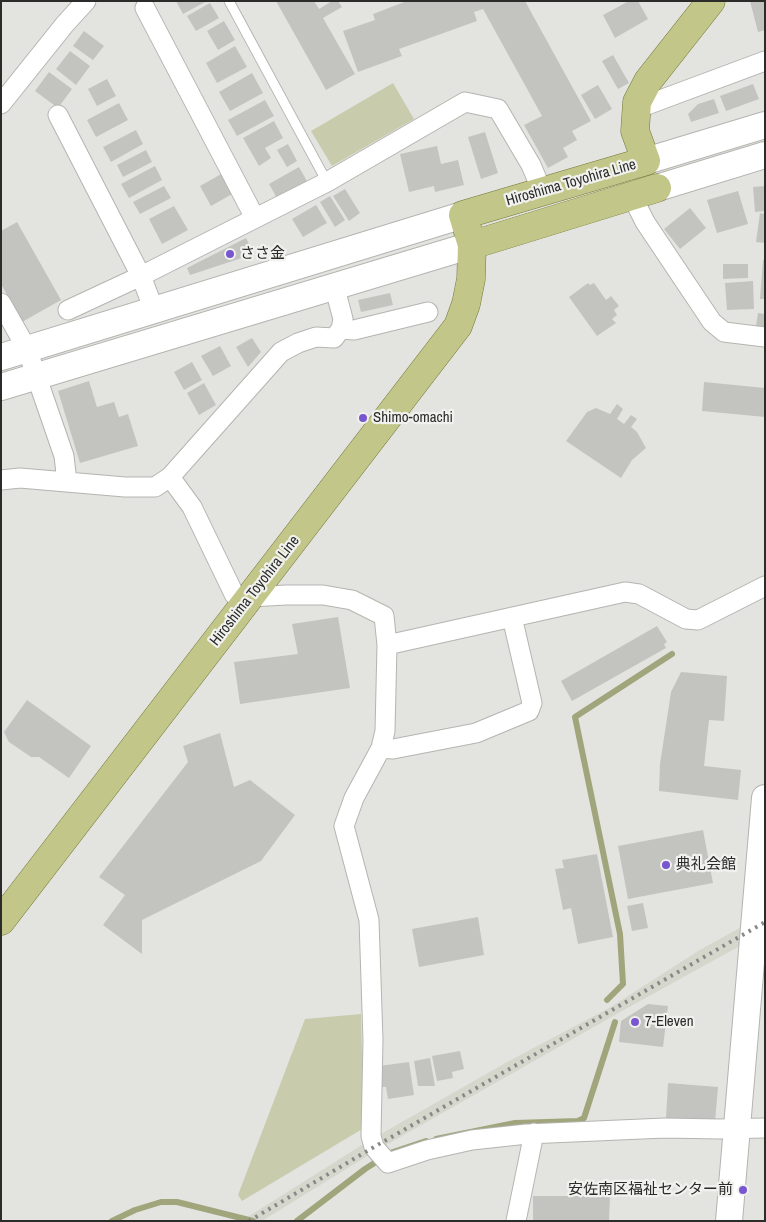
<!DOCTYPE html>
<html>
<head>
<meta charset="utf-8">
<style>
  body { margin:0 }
  #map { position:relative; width:766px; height:1222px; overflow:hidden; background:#e3e4e0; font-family:"Archivo Narrow",sans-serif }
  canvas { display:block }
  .frame { position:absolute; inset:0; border:2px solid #2b2b2a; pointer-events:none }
</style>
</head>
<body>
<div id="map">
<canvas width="766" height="1222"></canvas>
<div class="frame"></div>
</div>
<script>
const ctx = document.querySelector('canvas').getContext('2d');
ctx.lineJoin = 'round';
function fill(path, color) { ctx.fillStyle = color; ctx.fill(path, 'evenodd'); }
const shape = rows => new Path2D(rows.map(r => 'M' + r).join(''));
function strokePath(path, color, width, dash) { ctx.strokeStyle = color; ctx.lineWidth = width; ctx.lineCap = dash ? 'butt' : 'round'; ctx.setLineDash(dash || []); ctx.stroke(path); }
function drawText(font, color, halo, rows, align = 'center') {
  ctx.font = font + ' "Archivo Narrow","Noto Sans JP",sans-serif'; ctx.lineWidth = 4.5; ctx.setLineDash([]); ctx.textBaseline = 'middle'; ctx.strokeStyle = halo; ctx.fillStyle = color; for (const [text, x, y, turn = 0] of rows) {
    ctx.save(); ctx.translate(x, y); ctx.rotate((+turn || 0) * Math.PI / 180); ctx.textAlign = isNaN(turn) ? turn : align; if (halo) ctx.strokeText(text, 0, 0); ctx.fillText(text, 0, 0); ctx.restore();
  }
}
const built = shape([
  [765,914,765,932,622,1011,372,1153,262,1221,246,1218,365,1143,509,1061,611,1007,698,951]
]);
const green = shape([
  [393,83,414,119,332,166,311,131],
  [361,1014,364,1128,242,1201,238,1195,305,1019]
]);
const stream = shape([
  [607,1000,623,984,620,934,575,717,672,654],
  [436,1139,515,1123,578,1121,584,1118,615,1022],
  [112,1221,135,1210,161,1202,177,1202,253,1221],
  [297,1221,365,1169,390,1153,426,1141]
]);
const building = shape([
  [176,1,207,1,183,14],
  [276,1,314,1,319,9,332,1,338,1,342,7,323,18,355,74,326,90],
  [407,1,525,1,591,121,572,131,577,140,563,148,568,157,548,168,524,125,542,116,483,9,474,12,477,21,399,49,402,56,358,72,343,31,375,20,373,14],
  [629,1,638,1,648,19,615,38,603,15],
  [750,1,765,1,765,30,758,32],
  [210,3,219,18,196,31,187,16],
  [224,21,235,40,218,50,207,31],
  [84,31,104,46,93,60,73,46],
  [235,46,247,67,217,83,206,63],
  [70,51,90,66,76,85,56,69],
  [613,55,629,83,618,89,602,61],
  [49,72,72,89,58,108,35,91],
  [252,73,263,93,230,111,219,92],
  [107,79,116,96,97,106,88,89],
  [753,84,759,99,726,111,720,96],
  [598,85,612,109,595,119,581,95],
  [714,99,719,113,691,122,688,114,698,104],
  [265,100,274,116,237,136,228,120],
  [119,103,128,120,96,137,87,120],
  [274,121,283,138,265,148,271,158,259,166,243,138],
  [136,130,143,144,111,162,103,147],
  [485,132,498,173,481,179,468,137],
  [288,144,297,161,287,167,277,150],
  [437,146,441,164,458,160,464,185,435,192,434,186,409,192,400,154],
  [146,150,152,162,123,177,117,165],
  [155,166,162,180,129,198,121,184],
  [299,167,308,183,278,200,269,184],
  [223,173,234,193,211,206,200,186],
  [164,186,171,198,140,214,133,202],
  [765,186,765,211,755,212,753,187],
  [345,189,360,213,349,221,333,196],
  [738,191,748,224,717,233,707,200],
  [330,196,345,220,335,227,320,202],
  [316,205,327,223,303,237,292,219],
  [174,206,188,230,162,244,149,219],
  [690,208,706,228,680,249,664,229],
  [760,213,765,214,765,243,756,242],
  [17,222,61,300,22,322,1,284,1,231],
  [246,238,254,254,190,275,187,268],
  [763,260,765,260,765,299,760,299],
  [723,264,748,264,748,278,723,279],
  [753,281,754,309,727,310,725,283],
  [588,283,590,285,594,283,606,300,611,296,619,306,614,310,617,315,612,319,616,323,597,336,569,297],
  [390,293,393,305,361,312,358,300],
  [758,313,765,314,765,328,756,326],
  [252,338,261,352,248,367,236,347],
  [220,346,231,366,213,376,201,356],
  [192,362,202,380,184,390,174,372],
  [89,381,97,407,114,402,119,417,128,414,138,446,80,463,58,391],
  [704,382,765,388,765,417,702,411],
  [204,383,216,405,199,415,187,393],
  [617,404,623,409,617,419,624,424,631,415,637,419,631,427,637,432,646,448,632,460,621,478,566,441,587,412,596,408,610,414],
  [338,617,350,688,240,704,234,662,298,654,292,624],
  [657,626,667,642,664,644,666,648,572,701,561,681],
  [681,672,727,676,724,721,709,720,704,766,741,770,738,800,659,791,660,764,671,692],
  [27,700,91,746,69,778,39,757,31,757,9,742,4,732],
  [220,733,234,787,250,780,295,815,261,861,142,920,142,954,103,925,125,895,99,877,188,762,183,746],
  [703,830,713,883,628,899,618,846],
  [597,854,613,937,578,944,571,908,563,910,555,869,564,868,562,860],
  [643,903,648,928,632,931,627,906],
  [478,917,484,955,419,967,412,929],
  [648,1004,668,1006,663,1047,619,1042,621,1021],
  [460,1051,464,1069,452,1072,453,1078,437,1081,432,1056],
  [430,1058,435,1086,418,1086,414,1061],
  [409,1062,414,1095,388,1099,386,1087,382,1087,379,1066],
  [668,1083,718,1087,715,1122,666,1118],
  [533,1196,610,1196,609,1221,533,1221]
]);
const lane = shape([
  [229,1,327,182]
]);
const street = shape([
  [145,8,255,218],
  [1,104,65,24,86,1],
  [636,109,765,61],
  [58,115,141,276,154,310],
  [632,196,645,222,712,322,724,332,765,337],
  [1,303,27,349,64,456,67,482],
  [68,310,141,276,327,182,465,102,498,109,531,165,542,191],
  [341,329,354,330,428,312],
  [170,477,192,507,234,594,244,605],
  [1,480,20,478,125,487,155,487,170,477,281,352,298,343,316,337,334,338,341,329,343,319,334,285],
  [250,597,286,595,323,595,352,600,384,616,387,645,385,731,381,748,354,798,344,826,369,920,373,1040,371,1136,374,1147,388,1163,427,1150,472,1140,527,1134,665,1128,719,1129,765,1128],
  [387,645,625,592,639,594,686,619,698,620,765,586],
  [381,748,393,749,476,733,529,711,532,703,512,617],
  [516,1221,534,1133]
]);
const secondary = shape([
  [646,161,765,125],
  [657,188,765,155],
  [1,357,463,215],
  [1,387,472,245],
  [729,1221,765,798]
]);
const primary = shape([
  [472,245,657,188],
  [1,921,458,326,466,304,471,279,472,245,463,215,646,161,635,131,637,102,648,81,711,1]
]);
const rail = shape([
  [249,1221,374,1147,765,922]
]);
const markers = [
  [230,254,5,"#7756d0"],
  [363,418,5,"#7756d0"],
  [666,865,5,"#7756d0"],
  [635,1022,5,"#7756d0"],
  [743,1190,5,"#7756d0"]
];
const streetNames = [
  ["Hiroshima Toyohira Line",571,183,-16],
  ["Hiroshima Toyohira Line",255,591,-52]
];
const poiNames = [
  ["ささ金",240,254],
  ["Shimo-omachi",373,418],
  ["典礼会館",676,865],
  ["7-Eleven",645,1022],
  ["安佐南区福祉センター前",733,1190,"right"]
];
fill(built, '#d5d7cc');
fill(green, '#c9ccac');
strokePath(stream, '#a1a57c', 6);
fill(building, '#c3c4c0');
strokePath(lane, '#b4b4b1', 11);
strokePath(street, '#b4b4b1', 21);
strokePath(secondary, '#b4b4b1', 28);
strokePath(primary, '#737735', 29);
strokePath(lane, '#fff', 9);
strokePath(street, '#fff', 19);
strokePath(secondary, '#fff', 26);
strokePath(primary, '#c2c689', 28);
strokePath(rail, '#888886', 4, [2.5, 5]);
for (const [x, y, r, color] of markers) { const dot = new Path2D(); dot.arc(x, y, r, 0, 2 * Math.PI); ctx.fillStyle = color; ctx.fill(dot); strokePath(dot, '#f1f1ee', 2); }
drawText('15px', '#2b2b2a', '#f1f1ee', streetNames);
drawText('15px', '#2b2b2a', '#f1f1ee', poiNames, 'left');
</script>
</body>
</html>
